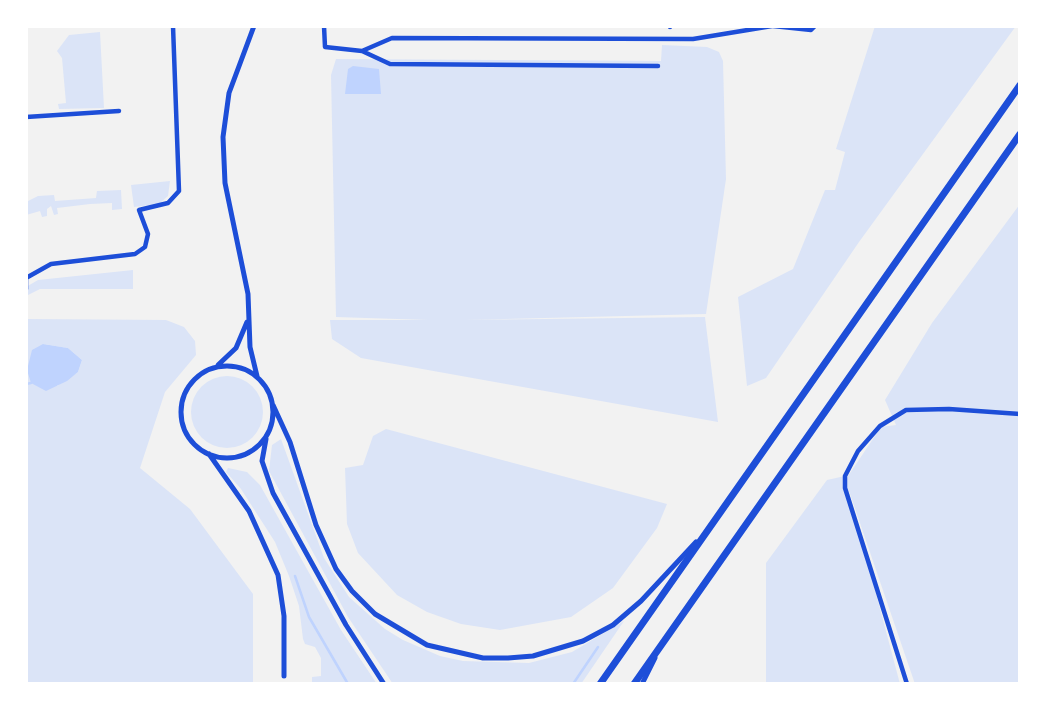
<!DOCTYPE html>
<html>
<head>
<meta charset="utf-8">
<style>
  body { margin:0 }
  #map { position:relative; width:1046px; height:710px; overflow:hidden; background:#f2f2f2; font-family:Helvetica,sans-serif }
  canvas { display:block }
  .frame { position:absolute; inset:0; border:28px solid #fff; pointer-events:none }
</style>
</head>
<body>
<div id="map">
<canvas width="1046" height="710"></canvas>
<div class="frame"></div>
</div>
<script>
const ctx = document.querySelector('canvas').getContext('2d');
ctx.lineJoin = 'round';
function fill(path, color) { ctx.fillStyle = color; ctx.fill(path, 'evenodd'); }
const shape = rows => new Path2D(rows.map(r => 'M' + r).join(''));
function strokePath(path, color, width, dash) { ctx.strokeStyle = color; ctx.lineWidth = width; ctx.lineCap = dash ? 'butt' : 'round'; ctx.setLineDash(dash || []); ctx.stroke(path); }
const green = shape([
  [875,26,1016,26,859,242,766,378,747,386,738,297,793,269,825,190,835,190,845,152,836,149],
  [100,32,104,108,59,109,58,104,66,103,62,58,57,51,69,35],
  [662,45,707,47,719,52,723,61,726,179,706,314,464,320,705,317,718,422,361,358,332,339,330,320,428,320,336,317,331,75,336,59,661,61],
  [170,181,168,196,159,204,134,207,131,185],
  [121,190,122,209,112,210,112,203,90,204,57,208,58,214,54,215,51,206,47,209,47,216,42,217,40,211,26,215,26,202,38,196,54,195,55,201,96,198,97,191],
  [1020,204,1020,684,915,684,848,488,900,684,766,684,766,563,827,480,845,476,846,479,881,427,896,425,885,400,932,323],
  [133,270,133,289,40,289,26,296,26,287,38,280],
  [26,319,166,320,184,327,195,341,196,355,165,392,140,468,190,509,253,594,253,684,26,684],
  [43,344,68,348,82,360,78,372,57,386],
  '191 412a36 36 0 1 1 72 0a36 36 0 1 1-72 0Z',
  [386,429,667,504,657,528,613,588,571,617,500,630,461,624,427,612,397,595,358,553,347,524,345,468,363,465,373,436],
  [281,439,324,558,349,597,385,629,403,640,440,656,463,661,529,663,572,652,624,621,581,684,393,684,348,617,269,471,272,445],
  [228,468,247,472,260,485,341,630,377,684,312,684,312,677,321,676,321,658,315,647,305,644,303,639,299,606,289,576,275,542,241,489,226,472]
]);
const water = shape([
  [353,66,379,69,381,94,345,94,348,69],
  [43,344,68,348,82,360,78,372,67,381,46,391,31,383,27,370,32,350]
]);
const stream = shape([
  [26,384,31,383],
  [295,576,309,617,348,684],
  [573,684,598,647]
]);
const minor = shape([
  [324,26,325,47,362,51,390,64,658,66],
  [670,26,670,27],
  [773,26,811,30,815,26],
  [362,51,392,38,693,39,772,26],
  [26,117,119,111],
  [26,278,51,264,135,254,145,247,148,234,139,210,168,203,179,191,173,26],
  [26,279,26,289],
  [907,684,845,488,845,476,858,451,880,426,906,410,949,409,1020,414]
]);
const tertiary = shape([
  [254,26,229,93,223,137,225,183,248,294,250,347,257,376],
  [218,365,236,348,247,322],
  '181 412a46 46 0 1 1 92 0a46 46 0 1 1-92 0Z',
  [273,405,290,442,316,525,336,569,352,591,375,614,427,645,483,658,508,658,533,656,583,641,613,625,641,601,696,542],
  [266,439,262,461,273,493,346,625,384,684],
  [209,454,249,511,278,575,284,616,284,676],
  [642,684,655,658]
]);
const trunk = shape([
  [600,684,1020,85],
  [634,684,1020,134]
]);
fill(green, '#dbe4f7');
fill(water, '#bfd3fe');
strokePath(stream, '#bfd3fe', 2.5);
strokePath(minor, '#1d4ed8', 4.5);
strokePath(tertiary, '#1d4ed8', 5);
strokePath(trunk, '#1d4ed8', 7);
</script>
</body>
</html>
